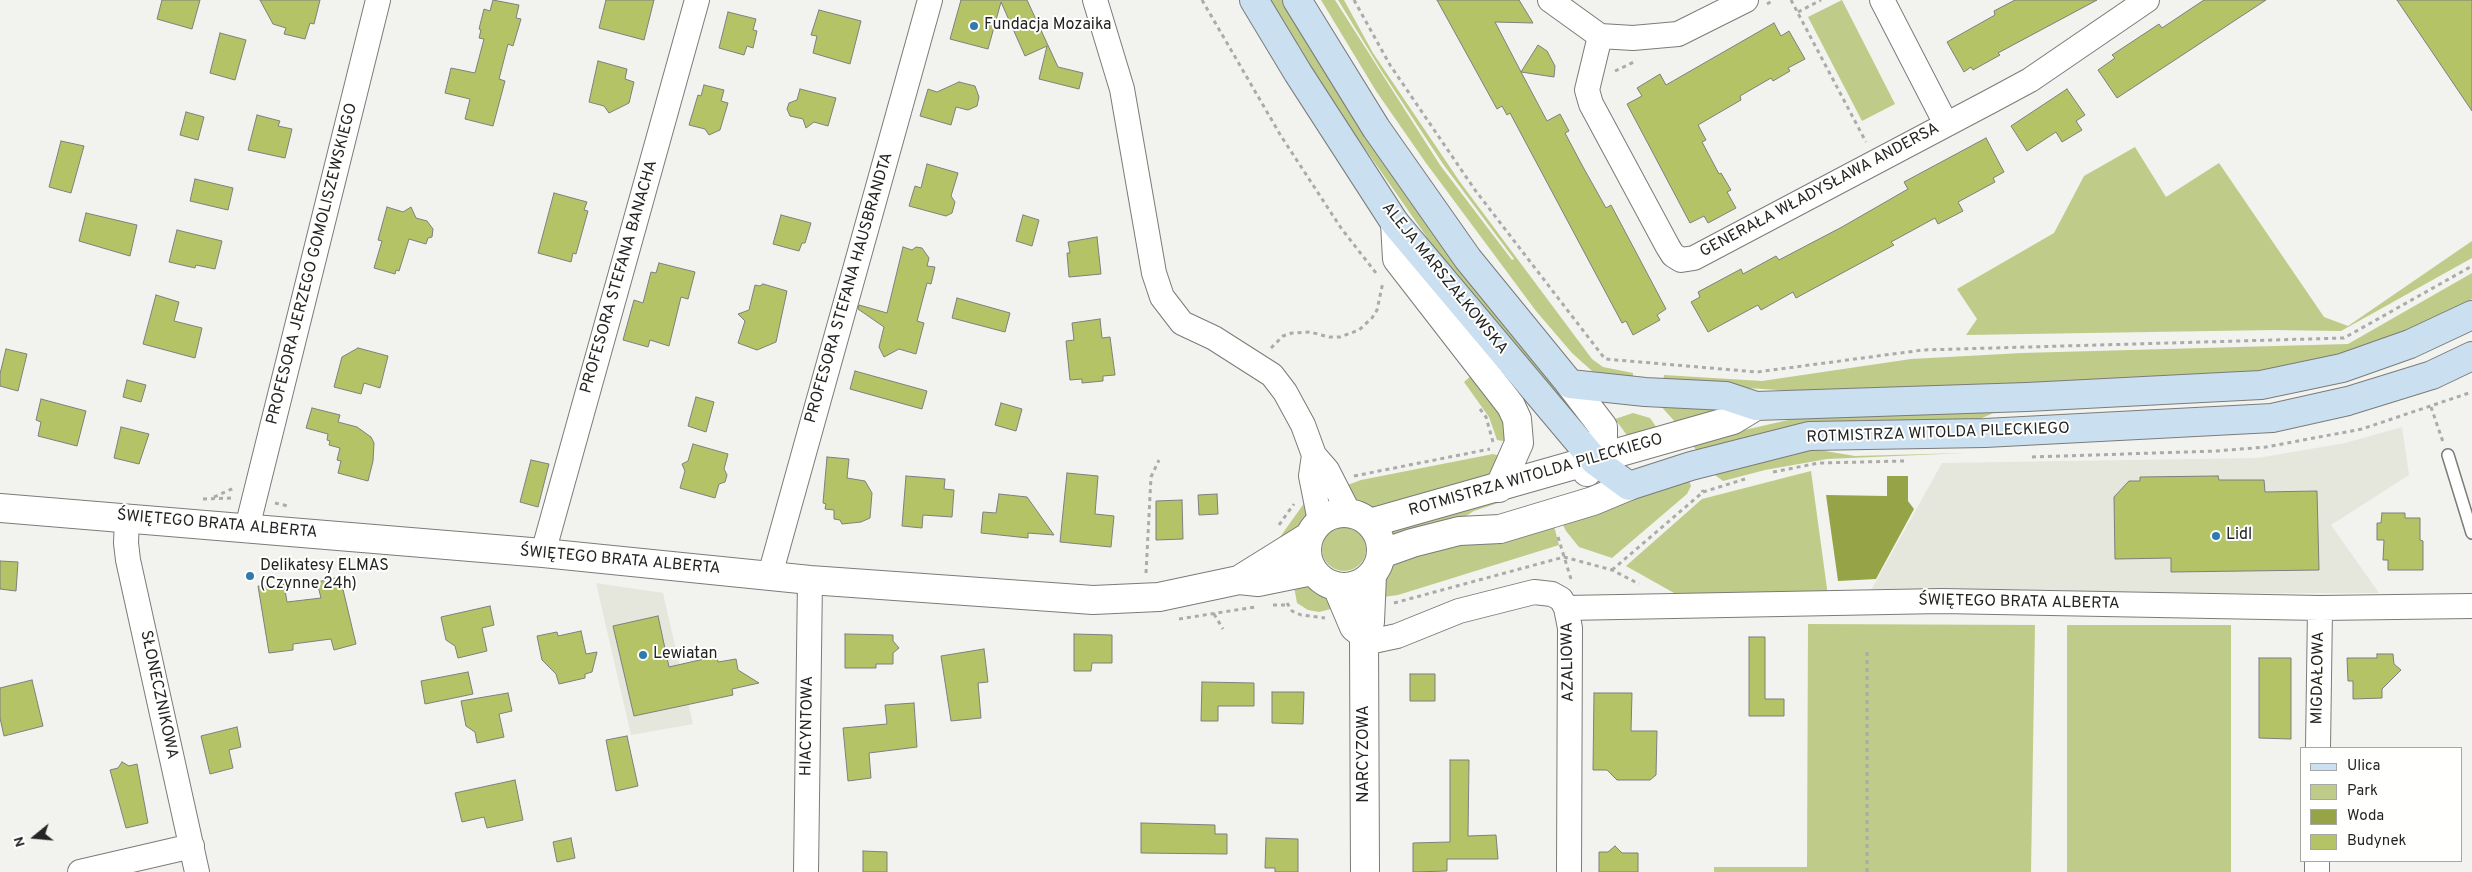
<!DOCTYPE html>
<html>
<head>
<meta charset="utf-8">
<style>
  body { margin:0 }
  #map { position:relative; width:2472px; height:872px; overflow:hidden; background:#f2f2ef; font-family:Overpass,sans-serif }
  canvas { display:block }
  .legend { position:absolute; left:2300px; top:747px; width:162px; height:115px; box-sizing:border-box; background:#fffffe; border:1px solid #a7a7a6; margin:0; padding:6px 9px; list-style:none; font-size:15px; color:#232423 }
  .legend li { display:flex; align-items:center; gap:10px; height:25px }
  .legend b { width:25px; border:1px solid #a7a7a6 }
  .north { position:absolute; left:10px; top:812px; width:50px; height:50px; -webkit-text-stroke:4px #fffffe; paint-order:stroke; rotate:253deg; font-size:14px; font-weight:700; line-height:20px; text-align:center; color:#232423 }
  .north::after { content:''; display:block; margin:auto; width:18px; height:22px; background:#232423; clip-path:polygon(50% 0,100% 100%,50% 72%,0 100%) }
</style>
</head>
<body>
<div id="map">
<canvas width="2472" height="872"></canvas>
<ul class="legend">
<li><b style="height:6px;background:#cae0f1"></b>Ulica</li>
<li><b style="height:14px;background:#bfcb88"></b>Park</li>
<li><b style="height:14px;background:#96a447"></b>Woda</li>
<li><b style="height:14px;background:#b5c367"></b>Budynek</li>
</ul>
<div class="north">N</div>
</div>
<script>
const ctx = document.querySelector('canvas').getContext('2d');
ctx.lineJoin = 'round';
function fill(path, color) { ctx.fillStyle = color; ctx.fill(path, 'evenodd'); }
const shape = rows => new Path2D(rows.map(r => 'M' + r).join(''));
function strokePath(path, color, width, dash) { ctx.strokeStyle = color; ctx.lineWidth = width; ctx.lineCap = dash ? 'butt' : 'round'; ctx.setLineDash(dash || []); ctx.stroke(path); }
function drawText(font, color, halo, rows, align = 'center') {
  ctx.font = font + ' Overpass,sans-serif'; ctx.lineWidth = 4; ctx.setLineDash([]); ctx.textBaseline = 'middle'; ctx.strokeStyle = halo; ctx.fillStyle = color; for (const [text, x, y, turn = 0] of rows) {
    ctx.save(); ctx.translate(x, y); ctx.rotate((+turn || 0) * Math.PI / 180); ctx.textAlign = isNaN(turn) ? turn : align; if (halo) ctx.strokeText(text, 0, 0); ctx.fillText(text, 0, 0); ctx.restore();
  }
}
const built = shape([
  [2402,427,2409,475,2331,525,2379,593,1869,594,1942,463,2258,458,2345,443],
  [596,583,663,593,693,724,631,735]
]);
const green = shape([
  [1266,0,1283,0,1294,19,1584,417,1576,422,1433,246,1326,93],
  [1321,0,1335,0,1440,165,1512,260,1514,259,1443,164,1381,70,1338,0,1344,0,1373,53,1460,182,1592,359,1603,367,1633,373,1633,382,1602,376,1592,371,1572,353,1536,311,1426,163,1376,91],
  [1842,0,1895,104,1862,121,1808,17],
  [2135,147,2166,197,2219,163,2324,317,2348,326,2472,241,2472,258,2341,331,2273,330,1966,335,1977,319,1957,289,2054,233,2084,176],
  [2472,273,2472,299,2408,331,2352,351,2296,366,2222,377,1795,391,1663,383,1664,375,1762,381,1911,359,2022,353,2348,344],
  [1472,375,1502,405,1509,442,1497,440,1489,417,1464,382],
  [1659,404,1734,406,1677,424],
  [2000,410,1980,419,1699,453,1692,445,1727,434,1797,418],
  [1633,413,1650,418,1659,431,1629,438,1615,419],
  [1813,449,1855,456,1965,453,1827,459,1765,470,1723,481,1711,472,1786,453],
  [1493,454,1504,457,1491,474,1477,483,1371,509,1350,497,1342,487,1361,480],
  [1811,471,1828,596,1683,598,1626,566,1702,499],
  [1689,480,1691,486,1687,494,1612,558,1579,547,1566,531,1562,523],
  [1536,486,1537,490,1474,511,1451,525,1388,540,1386,528],
  [1305,502,1308,515,1303,525,1284,547,1280,537],
  [1554,526,1559,545,1398,595,1376,598,1386,571,1404,553],
  '1322 549a22 22 0 1 1 44 0a22 22 0 1 1-44 0Z',
  [1293,581,1314,586,1329,596,1339,607,1319,612,1308,610,1297,603],
  [1808,624,2035,625,2031,872,1714,872,1714,867,1807,867],
  [2067,625,2231,625,2231,872,2067,872]
]);
const water = shape([
  [1887,476,1908,476,1908,501,1914,509,1876,579,1838,581,1826,495,1887,496]
]);
const building = shape([
  [162,0,200,0,192,29,157,19,162,0],
  [260,0,320,0,314,24,310,23,305,39,284,34,286,28,273,24,260,0],
  [493,0,519,5,516,18,521,19,513,46,508,44,499,79,505,81,493,126,465,119,470,99,445,93,451,68,475,73,484,39,479,38,481,30,479,29,484,9,490,11,493,0],
  [606,0,654,0,644,40,599,28,606,0],
  [961,0,1027,0,1058,67,1083,73,1079,89,1039,79,1047,46,1025,56,1001,2,988,49,950,39,961,0],
  [1437,0,1519,0,1533,23,1495,22,1521,72,1538,45,1547,51,1555,66,1554,77,1521,72,1547,121,1560,114,1569,131,1565,133,1583,167,1606,208,1611,205,1666,309,1657,315,1660,320,1633,335,1626,321,1622,323,1510,113,1507,115,1502,106,1497,109,1437,0],
  [2015,0,2097,0,1998,53,2000,55,1973,70,1971,67,1964,72,1947,42,1995,15,1994,11,2015,0],
  [2204,0,2266,0,2117,98,2098,70,2115,58,2112,55,2159,24,2162,28,2204,0],
  [2397,0,2472,0,2472,111,2397,0],
  [819,10,861,21,850,64,813,53,817,36,811,35,819,10],
  [728,12,756,19,753,30,757,31,753,48,747,46,744,55,719,48,728,12],
  [1774,23,1781,36,1789,31,1805,59,1788,68,1790,71,1773,81,1771,78,1740,96,1741,100,1698,125,1706,140,1702,142,1719,174,1721,173,1731,190,1727,192,1736,208,1708,223,1704,216,1690,223,1627,104,1642,96,1637,88,1660,74,1666,85,1774,23],
  [220,33,246,40,235,80,210,73,220,33],
  [598,61,627,69,625,79,634,82,629,103,609,113,604,106,589,102,598,61],
  [959,82,975,86,979,97,977,106,968,110,956,107,951,125,920,116,928,89,937,92,959,82],
  [704,85,724,90,721,101,728,103,720,130,709,135,705,129,689,125,698,95,701,96,704,85],
  [800,89,836,98,828,126,814,122,806,128,803,119,790,116,787,109,789,103,797,100,800,89],
  [2067,89,2085,115,2076,121,2082,130,2062,142,2056,132,2027,151,2011,126,2067,89],
  [186,112,204,117,198,140,180,135,186,112],
  [257,115,280,121,278,126,292,129,285,158,248,150,257,115],
  [1986,138,2004,172,1993,178,1995,182,1958,202,1963,211,1938,224,1935,218,1891,242,1894,245,1796,298,1793,292,1761,310,1758,305,1708,332,1691,302,1700,297,1698,292,1741,269,1743,274,1776,256,1779,260,1842,227,1908,189,1904,182,1986,138],
  [61,141,84,146,71,193,49,187,61,141],
  [927,164,958,173,951,196,955,202,952,213,946,216,909,206,915,186,921,188,927,164],
  [195,179,233,188,228,210,190,201,195,179],
  [554,193,587,202,584,210,588,211,576,254,573,253,571,262,538,253,554,193],
  [387,207,403,212,411,207,416,218,427,221,433,229,432,237,428,238,426,244,409,239,399,271,396,270,395,274,374,268,382,241,378,240,387,207],
  [86,213,137,225,130,256,79,241,86,213],
  [781,215,811,223,805,243,802,243,799,251,773,244,781,215],
  [1023,215,1039,220,1032,246,1016,241,1023,215],
  [177,230,222,241,215,269,196,265,195,268,169,262,177,230],
  [1097,237,1101,274,1069,277,1067,253,1070,253,1068,242,1097,237],
  [903,247,912,250,916,247,922,248,929,258,927,266,935,267,931,284,927,283,917,321,924,323,916,354,899,349,884,357,879,347,884,327,858,309,859,305,887,313,903,247],
  [659,263,695,272,688,299,681,297,669,346,650,340,648,347,623,340,634,300,643,303,651,272,656,273,659,263],
  [763,284,787,291,776,342,757,350,738,343,745,321,738,314,749,310,755,285,760,286,763,284],
  [156,295,179,302,174,321,202,328,195,358,143,344,156,295],
  [957,298,1010,313,1005,332,952,318,957,298],
  [1100,319,1102,338,1110,337,1115,375,1103,376,1103,381,1082,383,1082,379,1070,380,1066,341,1074,340,1072,323,1100,319],
  [358,348,388,356,380,388,364,383,361,394,334,387,342,357,358,348],
  [6,349,27,354,18,391,0,386,0,374,6,349],
  [855,371,927,391,922,409,850,389,855,371],
  [127,380,146,385,141,402,123,397,127,380],
  [696,397,714,402,706,432,688,426,696,397],
  [41,399,86,411,77,446,38,436,41,422,36,420,41,399],
  [1001,403,1022,409,1016,431,995,425,1001,403],
  [312,408,340,415,338,422,357,427,371,437,374,443,373,461,368,481,338,473,341,461,337,460,340,448,329,445,330,441,327,440,328,434,306,428,312,408],
  [121,427,149,434,139,464,114,458,121,427],
  [693,444,728,454,724,469,727,475,725,482,719,484,715,498,680,488,685,471,682,464,688,461,693,444],
  [827,457,849,459,847,478,865,481,872,493,870,518,861,522,842,524,840,520,834,519,834,510,825,509,826,504,823,503,827,457],
  [531,460,549,464,538,507,520,502,531,460],
  [1067,473,1098,476,1095,514,1114,516,1111,547,1060,542,1067,473],
  [906,476,945,479,944,489,954,490,952,517,923,515,922,528,902,526,906,476],
  [2218,476,2219,480,2264,480,2265,492,2317,491,2319,570,2171,572,2171,558,2115,559,2114,497,2129,481,2140,481,2140,477,2218,476],
  [999,494,1027,497,1054,535,1028,533,1028,538,981,533,983,512,996,513,999,494],
  [1217,494,1218,514,1199,515,1198,495,1217,494],
  [1182,500,1183,539,1156,540,1156,501,1182,500],
  [2382,513,2405,513,2405,518,2420,518,2420,540,2423,541,2423,570,2388,570,2388,560,2383,560,2384,540,2377,540,2377,523,2381,523,2382,513],
  [0,561,18,562,16,591,0,589,0,561],
  [340,577,356,644,334,650,331,639,293,644,293,650,269,653,258,586,284,584,287,602,321,598,317,582,340,577],
  [490,606,494,625,482,628,487,651,458,658,455,646,446,640,441,617,490,606],
  [658,616,669,667,717,656,718,662,736,659,738,670,759,683,732,689,733,695,634,716,613,626,658,616],
  [581,631,586,654,597,652,592,672,585,674,585,678,559,684,556,674,542,660,537,636,557,632,558,636,581,631],
  [845,634,893,635,893,641,899,648,893,653,893,664,876,664,876,668,845,668,845,634],
  [1074,634,1112,635,1112,663,1092,663,1091,671,1074,671,1074,634],
  [1749,637,1765,637,1765,699,1784,699,1784,716,1749,716,1749,637],
  [984,649,988,682,978,683,981,718,951,721,941,656,984,649],
  [2377,654,2393,654,2394,664,2401,670,2382,689,2382,698,2353,699,2353,681,2348,681,2347,658,2377,658,2377,654],
  [2259,658,2291,658,2291,739,2259,738,2259,658],
  [468,672,473,694,425,704,421,681,468,672],
  [1410,674,1435,674,1435,701,1410,701,1410,674],
  [32,680,43,726,4,736,0,718,0,688,32,680],
  [1202,682,1254,683,1254,706,1218,706,1218,721,1201,721,1202,682],
  [1272,692,1304,692,1303,724,1272,723,1272,692],
  [508,693,512,711,499,714,504,737,477,743,475,732,466,726,461,701,508,693],
  [1594,693,1632,693,1631,731,1657,731,1656,775,1650,780,1617,780,1607,770,1593,770,1594,693],
  [914,703,917,747,869,753,871,778,848,781,843,728,887,724,885,705,914,703],
  [237,727,241,747,229,750,233,768,210,774,201,736,237,727],
  [627,736,638,786,616,791,606,740,627,736],
  [1450,760,1469,760,1468,836,1496,835,1498,859,1447,859,1447,871,1413,872,1413,843,1450,842,1450,760],
  [122,762,129,766,137,764,148,823,126,828,110,770,118,768,122,762],
  [515,780,523,820,487,828,484,817,462,822,455,793,515,780],
  [1141,823,1215,825,1215,834,1227,834,1227,854,1141,853,1141,823],
  [571,838,575,858,557,862,553,842,571,838],
  [1266,838,1298,839,1298,872,1275,872,1275,868,1265,868,1266,838],
  [1615,846,1622,853,1638,853,1638,872,1599,872,1599,852,1608,852,1615,846],
  [863,851,887,852,887,872,863,872,863,851]
]);
const path = shape([
  [1202,0,1281,136,1341,228,1376,273],
  [1354,0,1390,65,1475,190,1605,359,1757,372,1923,350,2344,338,2472,266],
  [1791,0,1866,142],
  [1767,4,1774,0],
  [1798,12,1821,0],
  [1615,71,1636,61],
  [1271,348,1283,336,1292,333,1310,332,1329,337,1340,337,1359,330,1372,318,1377,310,1383,282],
  [2431,407,2443,442],
  [1480,409,1486,417,1493,442],
  [2032,457,2216,451,2266,447,2362,429,2472,392],
  [1773,472,1819,463,1904,461],
  [1354,476,1490,449],
  [1703,492,1745,479],
  [214,497,234,488],
  [203,499,232,498],
  [275,503,288,506],
  [1279,525,1294,504],
  [1558,537,1571,579],
  [1612,570,1703,492,1702,490],
  [1146,573,1151,477,1159,460],
  [1287,603,1292,611,1301,615,1325,618],
  [1394,603,1564,557,1612,570,1639,584],
  [1273,605,1288,605],
  [1214,614,1223,629],
  [1179,619,1255,607],
  [1867,872,1867,649]
]);
const service = shape([
  [2448,455,2472,533]
]);
const minor = shape([
  [1095,0,1122,89,1154,273,1162,297,1182,323,1214,338,1272,375,1285,392,1303,425,1314,455,1327,470,1349,513],
  [1550,0,1600,36,1587,90,1591,104,1668,247,1673,255,1681,260,1694,258,1991,101,2030,80,2147,0],
  [1882,0,1946,124],
  [1600,36,1633,38,1678,34,1746,0],
  [1314,455,1311,476,1320,521],
  [127,517,126,543,128,560,197,872],
  [247,528,378,0],
  [543,553,697,0],
  [770,575,930,0],
  [1566,608,1942,601,2320,608,2472,606],
  [1364,643,1397,636,1459,611,1534,592,1552,594,1561,599,1566,608,1570,628,1569,872],
  [2318,748,2320,608],
  [80,872,192,846],
  [806,872,810,580],
  [2317,872,2317,861]
]);
const tertiary = shape([
  [1395,223,1397,259,1511,406,1517,419,1519,443,1499,488],
  [1570,384,1603,427,1603,440,1599,451,1587,472],
  [0,508,543,553,810,580,1093,600,1159,597,1239,580,1258,582,1312,571],
  '1307 550a37 37 0 1 1 74 0a37 37 0 1 1-74 0Z',
  [1370,523,1733,420,1756,406],
  [1381,554,1412,543,1459,531,1500,529,1593,501,1629,486],
  [1242,578,1308,537],
  [1337,587,1354,627,1364,635],
  [1365,872,1364,639,1370,622,1372,575]
]);
const secondary = shape([
  [1254,0,1298,73,1395,223,1595,461,1629,486,1691,466,1809,436,1985,433,2272,418,2348,401,2432,375,2472,356],
  [1297,0,1376,128,1468,259,1570,384,1645,392,1726,396,1756,406,2027,397,2261,385,2342,368,2410,344,2472,315]
]);
const markers = [
  [974,26,5,"#317aae"],
  [2216,536,5,"#317aae"],
  [250,576,5,"#317aae"],
  [643,655,5,"#317aae"]
];
const poiNames = [
  ["Fundacja Mozaika",984,26],
  ["Lidl",2226,536],
  ["Delikatesy ELMAS",260,567],
  ["(Czynne 24h)",260,585],
  ["Lewiatan",653,655]
];
const streetNames = [
  ["GENERAŁA WŁADYSŁAWA ANDERSA",1820,191,-28],
  ["PROFESORA JERZEGO GOMOLISZEWSKIEGO",313,264,-76],
  ["PROFESORA STEFANA BANACHA",620,277,-74],
  ["ALEJA MARSZAŁKOWSKA",1444,279,51],
  ["PROFESORA STEFANA HAUSBRANDTA",850,288,-74],
  ["ROTMISTRZA WITOLDA PILECKIEGO",1938,434,-2],
  ["ROTMISTRZA WITOLDA PILECKIEGO",1536,476,-16],
  ["ŚWIĘTEGO BRATA ALBERTA",217,525,5],
  ["ŚWIĘTEGO BRATA ALBERTA",620,561,5],
  ["ŚWIĘTEGO BRATA ALBERTA",2019,603,1],
  ["AZALIOWA",1569,662,-91],
  ["MIGDAŁOWA",2319,678,-89],
  ["SŁONECZNIKOWA",158,695,78],
  ["HIACYNTOWA",808,726,-89],
  ["NARCYZOWA",1365,754,-90]
];
fill(built, '#e5e7dd');
fill(green, '#bfcb88');
fill(water, '#96a447');
fill(building, '#b5c367');
strokePath(building, '#7f7f7d', 1);
strokePath(service, '#7b7b79', 14);
strokePath(minor, '#7b7b79', 26);
strokePath(tertiary, '#7b7b79', 30);
strokePath(secondary, '#7b7b79', 30);
strokePath(path, '#ababa9', 3, [4, 4]);
strokePath(service, '#fff', 11);
strokePath(minor, '#fff', 24);
strokePath(tertiary, '#fff', 28);
strokePath(secondary, '#cae0f1', 28);
for (const [x, y, r, color] of markers) { const dot = new Path2D(); dot.arc(x, y, r, 0, 2 * Math.PI); ctx.fillStyle = color; ctx.fill(dot); strokePath(dot, '#fffffe', 2); }
drawText('16px', '#232423', '#fffffe', poiNames, 'left');
drawText('16px', '#232423', '#fffffe', streetNames);
</script>
</body>
</html>
